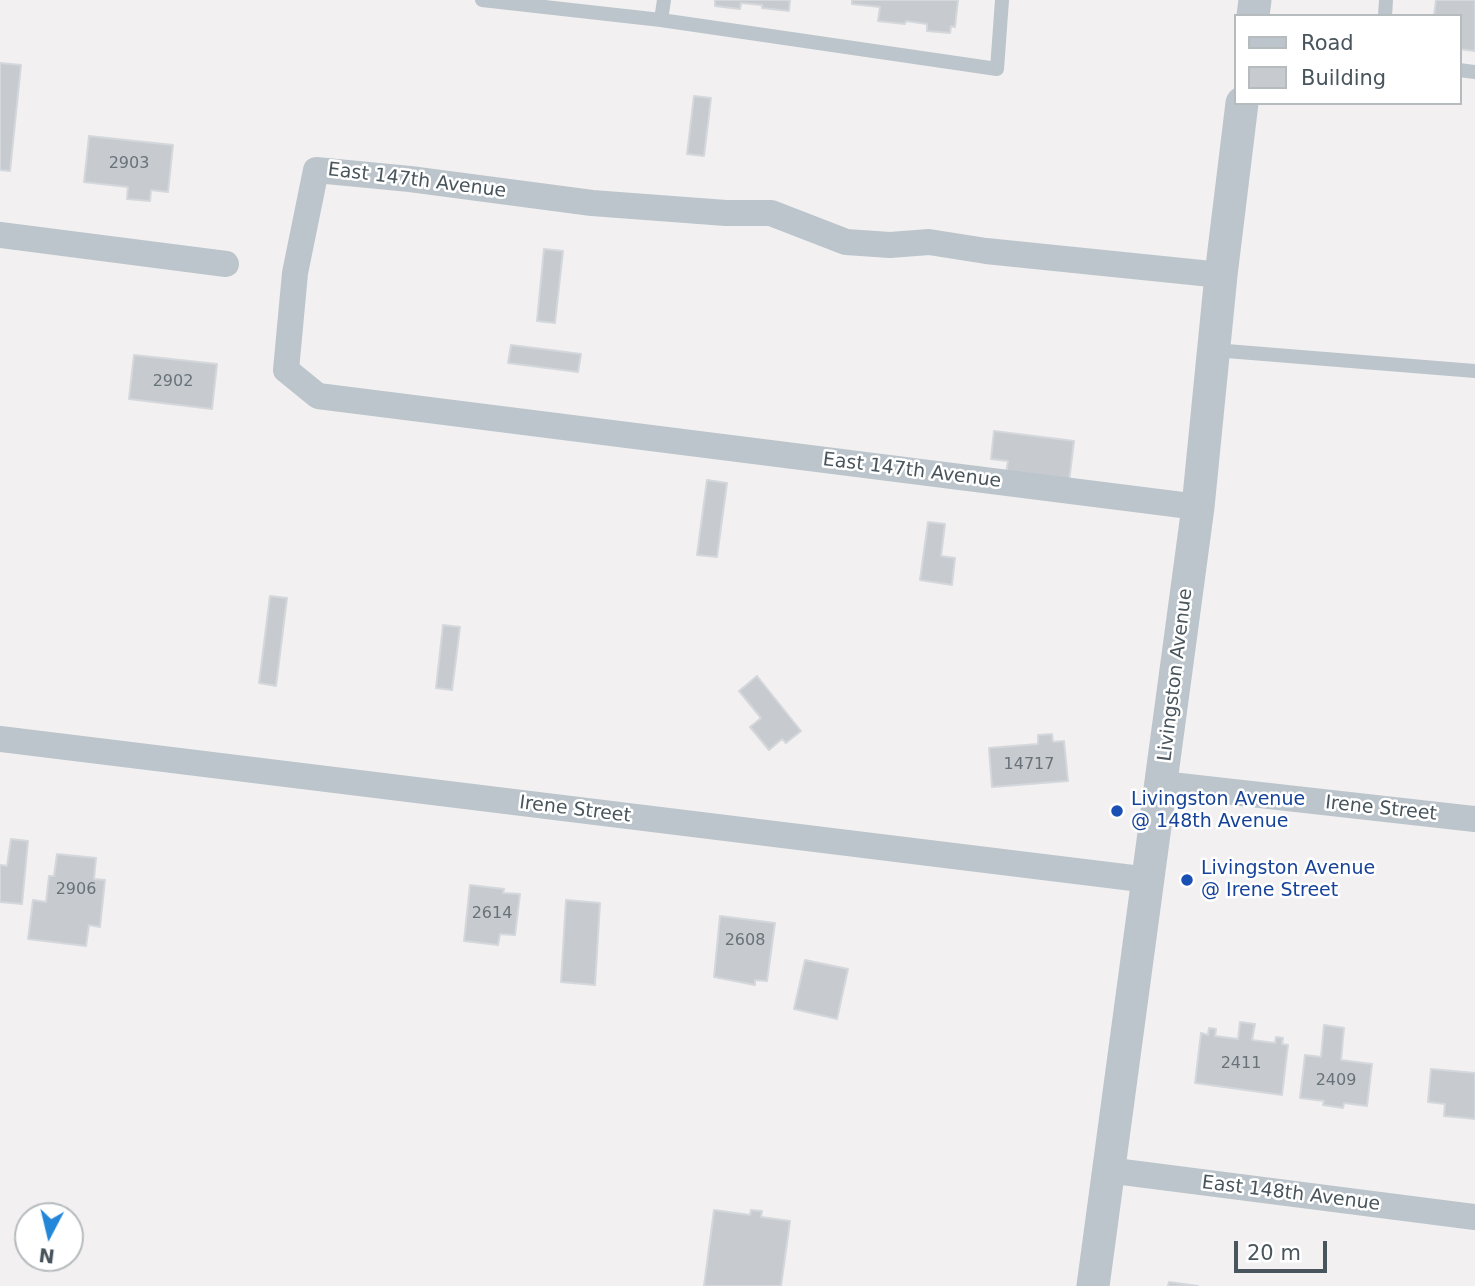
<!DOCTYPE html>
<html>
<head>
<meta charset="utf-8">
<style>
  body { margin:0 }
  #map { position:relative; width:1475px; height:1286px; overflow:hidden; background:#f2f0f0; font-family:"DejaVu Sans",sans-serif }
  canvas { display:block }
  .legend { position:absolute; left:1234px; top:14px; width:228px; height:91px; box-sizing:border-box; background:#fff; border:2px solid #b6bbbe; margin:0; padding:9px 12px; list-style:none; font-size:21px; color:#49555c }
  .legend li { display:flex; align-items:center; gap:14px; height:35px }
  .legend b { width:35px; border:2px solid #b6bbbe }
  .north { position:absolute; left:14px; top:1202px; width:70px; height:70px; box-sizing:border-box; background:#fff; border:2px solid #b6bbbe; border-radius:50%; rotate:187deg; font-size:19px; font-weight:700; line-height:28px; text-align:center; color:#49555c }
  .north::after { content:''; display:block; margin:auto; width:24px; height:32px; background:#2486d8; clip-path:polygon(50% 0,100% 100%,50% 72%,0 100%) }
  .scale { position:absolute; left:1234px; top:1241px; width:93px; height:32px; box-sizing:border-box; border:4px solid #49555c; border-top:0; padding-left:9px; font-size:21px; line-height:24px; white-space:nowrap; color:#49555c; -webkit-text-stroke:5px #fff; paint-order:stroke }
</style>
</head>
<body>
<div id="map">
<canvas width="1475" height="1286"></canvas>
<ul class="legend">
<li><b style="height:9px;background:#bcc5cc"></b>Road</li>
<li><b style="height:19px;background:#c7cbcf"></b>Building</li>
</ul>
<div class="north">N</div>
<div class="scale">20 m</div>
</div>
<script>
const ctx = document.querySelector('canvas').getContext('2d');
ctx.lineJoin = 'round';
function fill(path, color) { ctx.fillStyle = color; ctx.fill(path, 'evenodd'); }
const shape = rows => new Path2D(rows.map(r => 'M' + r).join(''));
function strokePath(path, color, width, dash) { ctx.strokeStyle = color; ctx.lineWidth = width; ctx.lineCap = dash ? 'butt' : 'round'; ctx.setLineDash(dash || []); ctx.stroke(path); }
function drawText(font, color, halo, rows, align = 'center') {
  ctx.font = font + ' "DejaVu Sans",sans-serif'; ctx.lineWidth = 5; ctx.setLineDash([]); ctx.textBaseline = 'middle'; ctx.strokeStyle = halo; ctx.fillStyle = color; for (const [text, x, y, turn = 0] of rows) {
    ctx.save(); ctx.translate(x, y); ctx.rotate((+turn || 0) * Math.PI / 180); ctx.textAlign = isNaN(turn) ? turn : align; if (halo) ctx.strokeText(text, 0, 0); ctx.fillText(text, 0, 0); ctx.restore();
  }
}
const building = shape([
  [715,0,790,0,789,11,762,8,762,5,741,3,740,9,715,6,715,0],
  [852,0,958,0,955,27,951,26,950,33,927,31,927,24,906,21,905,24,878,21,880,7,852,4,852,0],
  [1436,0,1475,0,1475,51,1459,49,1459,16,1434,16,1436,0],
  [0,63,21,65,10,171,0,170,0,63],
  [694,96,711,98,704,156,687,154,694,96],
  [89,136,173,145,168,192,151,190,150,201,127,199,128,187,84,182,89,136],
  [544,249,563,251,555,323,537,321,544,249],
  [511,345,581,354,578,372,508,363,511,345],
  [134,355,217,364,212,409,129,399,134,355],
  [994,431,1074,441,1068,490,1005,482,1008,461,991,459,994,431],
  [707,480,727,483,717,557,697,555,707,480],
  [928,522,945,524,941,556,955,558,952,585,920,580,928,522],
  [270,596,287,598,276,686,259,683,270,596],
  [443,625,460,627,452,690,436,688,443,625],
  [757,676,801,731,786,743,782,739,769,750,750,727,761,718,739,691,757,676],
  [1052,734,1053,742,1064,741,1068,781,992,787,989,748,1038,744,1038,735,1052,734],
  [11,839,28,841,22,904,0,902,0,865,7,866,11,839],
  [57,854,96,858,94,879,105,880,100,927,89,925,86,946,28,939,33,900,46,902,49,876,54,876,57,854],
  [470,885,504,889,503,893,520,894,515,935,500,934,498,945,464,941,470,885],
  [566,900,600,903,595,985,561,982,566,900],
  [720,916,775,923,767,981,755,980,755,985,714,977,720,916],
  [805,960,848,969,837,1019,794,1009,805,960],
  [1240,1022,1255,1024,1252,1040,1275,1043,1276,1037,1283,1038,1282,1044,1288,1045,1282,1095,1195,1083,1201,1033,1208,1035,1209,1028,1216,1029,1215,1036,1238,1039,1240,1022],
  [1324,1025,1344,1028,1341,1060,1372,1064,1367,1106,1344,1103,1343,1108,1323,1105,1324,1101,1300,1098,1305,1055,1321,1057,1324,1025],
  [1431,1069,1475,1073,1475,1119,1444,1116,1445,1104,1428,1102,1431,1069],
  [714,1210,750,1215,751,1210,762,1211,761,1217,790,1221,781,1286,704,1286,714,1210],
  [1169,1282,1198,1286,1168,1286,1169,1282]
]);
const service = shape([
  [482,0,661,20,664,0],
  [1385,16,1386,0],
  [661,20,997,69,1002,0],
  [1459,70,1475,72],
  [1214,350,1475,371]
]);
const minor = shape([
  [0,235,226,264],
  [1198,507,318,396,286,370,295,273,316,170,410,179,592,203,726,213,771,213,846,242,890,245,929,242,986,251,1221,275],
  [0,739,1149,880],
  [1162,784,1475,819],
  [1107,1170,1475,1217]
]);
const tertiary = shape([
  [1253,16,1255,0],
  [1093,1286,1198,507,1221,275,1242,103]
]);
const markers = [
  [1117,811,7,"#1a4fb4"],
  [1187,880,7,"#1a4fb4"]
];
const numberNames = [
  ["2903",129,164],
  ["2902",173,382],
  ["14717",1029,765],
  ["2906",76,890],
  ["2614",492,914],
  ["2608",745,941],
  ["2411",1241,1064],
  ["2409",1336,1081]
];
const streetNames = [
  ["East 147th Avenue",417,181,7],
  ["East 147th Avenue",912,471,7],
  ["Livingston Avenue",1176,675,-83],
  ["Irene Street",1381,809,6],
  ["Irene Street",575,810,7],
  ["East 148th Avenue",1291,1194,7]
];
const transitNames = [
  ["Livingston Avenue",1131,800],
  ["@ 148th Avenue",1131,822],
  ["Livingston Avenue",1201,869],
  ["@ Irene Street",1201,891]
];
fill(building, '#c7cbcf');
strokePath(building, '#d4d7db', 2);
strokePath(service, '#bcc5cc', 14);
strokePath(minor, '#bcc5cc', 26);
strokePath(tertiary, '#bcc5cc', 33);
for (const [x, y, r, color] of markers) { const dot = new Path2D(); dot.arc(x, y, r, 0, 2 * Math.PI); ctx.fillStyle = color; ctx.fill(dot); strokePath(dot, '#fff', 2.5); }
drawText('16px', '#687279', null, numberNames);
drawText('19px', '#49555c', '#fff', streetNames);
drawText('19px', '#164399', '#fff', transitNames, 'left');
</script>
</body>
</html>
